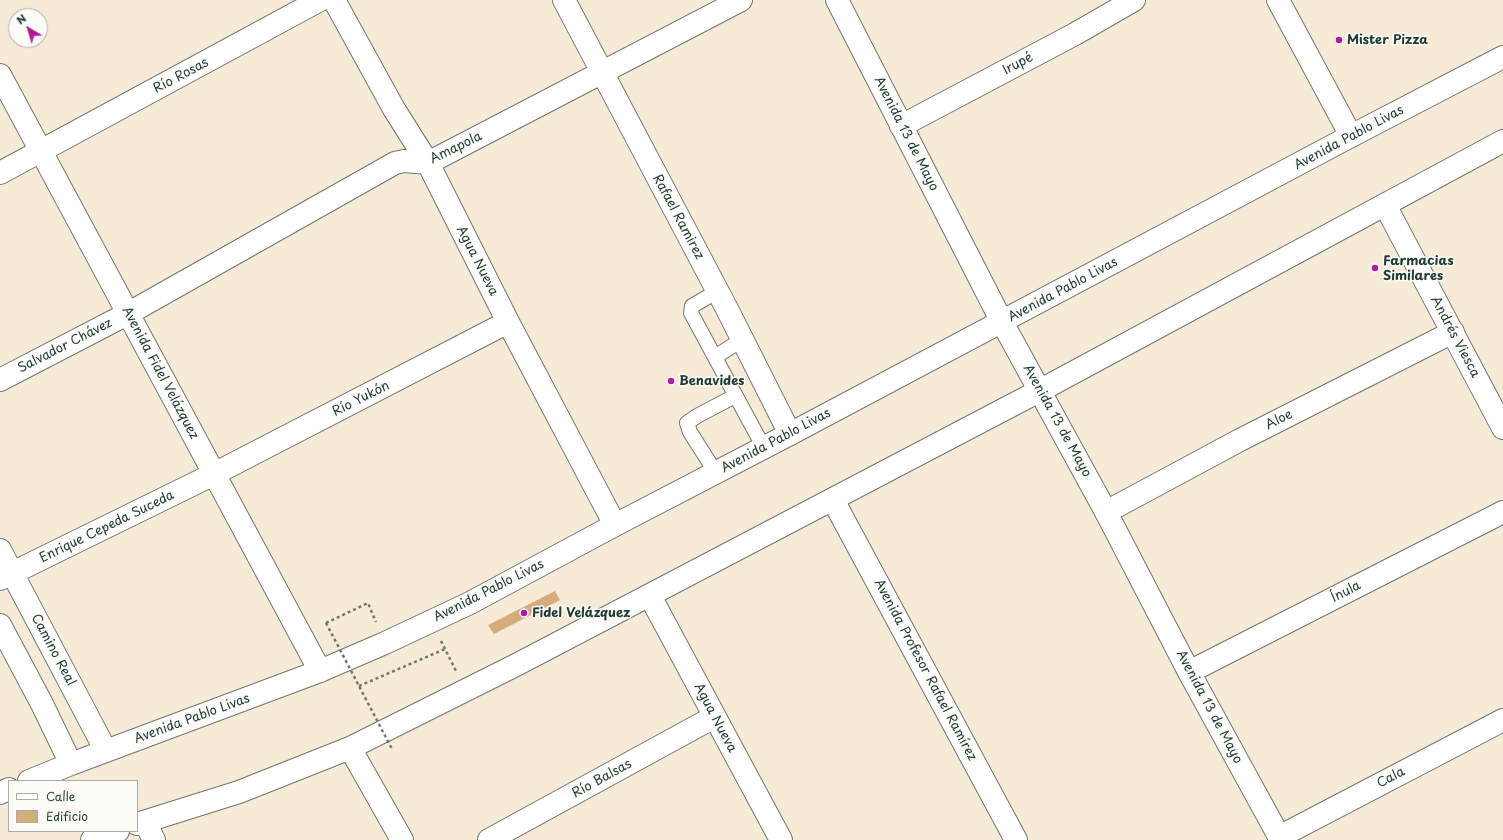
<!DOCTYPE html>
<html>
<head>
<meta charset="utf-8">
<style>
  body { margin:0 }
  #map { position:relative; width:1503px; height:840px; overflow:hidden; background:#f7ead7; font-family:"Playpen Sans",sans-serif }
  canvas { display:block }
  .legend { position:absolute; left:8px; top:780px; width:130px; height:52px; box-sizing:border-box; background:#fdfcf7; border:1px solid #a4b0a9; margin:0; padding:5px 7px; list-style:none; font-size:12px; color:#1f3d34 }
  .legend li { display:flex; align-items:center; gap:8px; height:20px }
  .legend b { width:20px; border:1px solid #a4b0a9 }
  .north { position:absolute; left:8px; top:8px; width:40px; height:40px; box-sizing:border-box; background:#fdfcf7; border:1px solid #a4b0a9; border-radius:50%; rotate:322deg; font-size:11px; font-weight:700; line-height:16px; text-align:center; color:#1f3d34 }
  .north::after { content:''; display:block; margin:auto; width:14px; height:18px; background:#b5179e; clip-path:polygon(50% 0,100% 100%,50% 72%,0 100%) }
</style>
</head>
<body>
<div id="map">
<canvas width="1503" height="840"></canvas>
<ul class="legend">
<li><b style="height:5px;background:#fff"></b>Calle</li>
<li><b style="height:11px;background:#d5ad7b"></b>Edificio</li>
</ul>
<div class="north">N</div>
</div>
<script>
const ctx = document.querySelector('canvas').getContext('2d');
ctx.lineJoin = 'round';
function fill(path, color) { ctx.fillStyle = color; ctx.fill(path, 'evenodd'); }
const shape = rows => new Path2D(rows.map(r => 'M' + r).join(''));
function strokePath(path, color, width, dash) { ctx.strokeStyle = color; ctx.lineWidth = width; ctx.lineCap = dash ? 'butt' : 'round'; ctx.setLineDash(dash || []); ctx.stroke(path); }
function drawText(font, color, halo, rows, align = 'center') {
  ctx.font = font + ' "Playpen Sans",sans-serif'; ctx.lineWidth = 3; ctx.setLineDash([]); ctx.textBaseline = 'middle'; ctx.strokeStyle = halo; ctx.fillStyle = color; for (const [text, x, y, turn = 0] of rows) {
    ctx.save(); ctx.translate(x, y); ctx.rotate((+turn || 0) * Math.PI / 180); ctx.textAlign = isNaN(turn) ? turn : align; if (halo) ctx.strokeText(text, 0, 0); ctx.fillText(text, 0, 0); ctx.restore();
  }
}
const building = shape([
  [555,591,560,600,494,634,488,625]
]);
const path = shape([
  [326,623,368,603,376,622],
  [441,641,456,671],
  [359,686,445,649]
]);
const lane = shape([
  [718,291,692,306,691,313,764,448],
  [715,357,743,339],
  [716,473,690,432,687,423,697,416,735,396]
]);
const street = shape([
  [334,0,394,109,428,163,508,322,615,525],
  [564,0,726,307,790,434],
  [1278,0,1351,136],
  [0,75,320,671],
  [901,126,1075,34,1134,0],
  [0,173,320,0],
  [1385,205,1503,428],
  [0,380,129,313,395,163,404,161,428,163,741,0],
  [833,500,1016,840],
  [1106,512,1240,440,1453,332],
  [0,579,214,474,508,322],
  [650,596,781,840],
  [1189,672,1503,512],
  [145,822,154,840],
  [1279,837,1503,720],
  [489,840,714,717]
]);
const secondary = shape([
  [837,0,1002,322,1106,512,1189,672,1281,840],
  [0,550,106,751],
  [0,625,42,704,71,764],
  [350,748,402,840],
  [29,781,71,764,320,671,385,643,470,603,615,525,790,434,1351,136,1503,57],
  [0,793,9,789],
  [137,824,239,792,350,748,518,664,1041,390,1503,141],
  [92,840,118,831]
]);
const pathBridge = shape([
  [326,623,392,749]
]);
const markers = [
  [1339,40,4,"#b5179e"],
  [1375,268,4,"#b5179e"],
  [671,381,4,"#b5179e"],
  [524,613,4,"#b5179e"]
];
const poiNames = [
  ["Mister Pizza",1347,40],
  ["Farmacias",1383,261],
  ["Similares",1383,276],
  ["Benavides",679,381],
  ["Fidel Velázquez",532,613]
];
const streetNames = [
  ["Irupé",1018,64,-28],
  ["Río Rosas",181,76,-28],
  ["Avenida 13 de Mayo",906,134,63],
  ["Avenida Pablo Livas",1349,138,-28],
  ["Amapola",456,148,-26],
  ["Rafael Ramirez",678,217,62],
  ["Agua Nueva",477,261,63],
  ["Avenida Pablo Livas",1063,290,-28],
  ["Andrés Viesca",1455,337,62],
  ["Salvador Chávez",65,346,-27],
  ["Avenida Fidel Velázquez",160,373,62],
  ["Río Yukón",361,399,-27],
  ["Aloe",1279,420,-27],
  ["Avenida 13 de Mayo",1057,421,61],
  ["Avenida Pablo Livas",776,441,-28],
  ["Enrique Cepeda Suceda",107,527,-26],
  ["Avenida Pablo Livas",489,591,-27],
  ["Ínula",1346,592,-27],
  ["Camino Real",53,650,62],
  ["Avenida Profesor Rafael Ramírez",925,670,62],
  ["Avenida 13 de Mayo",1209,707,62],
  ["Agua Nueva",715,718,62],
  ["Avenida Pablo Livas",192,719,-20],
  ["Cala",1391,778,-28],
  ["Río Balsas",602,779,-29]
];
fill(building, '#d5ad7b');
strokePath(lane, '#6b7a6d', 16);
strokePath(street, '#6b7a6d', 24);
strokePath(secondary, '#6b7a6d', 24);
strokePath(path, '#6b7a6d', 2.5, [3, 3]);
strokePath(lane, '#fff', 14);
strokePath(street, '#fff', 22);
strokePath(secondary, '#fff', 22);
strokePath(pathBridge, '#6b7a6d', 2.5, [3, 3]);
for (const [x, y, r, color] of markers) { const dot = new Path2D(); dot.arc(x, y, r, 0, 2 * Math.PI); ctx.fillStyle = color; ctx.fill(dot); strokePath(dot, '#fdfcf7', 1.5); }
drawText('bold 13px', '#1f3d34', '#fdfcf7', poiNames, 'left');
drawText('13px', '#1f3d34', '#fdfcf7', streetNames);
</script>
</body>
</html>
